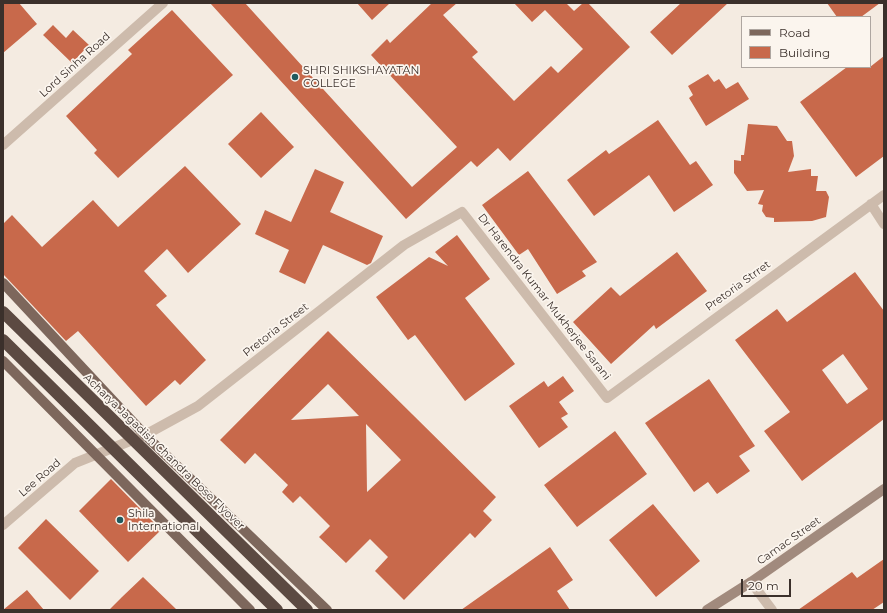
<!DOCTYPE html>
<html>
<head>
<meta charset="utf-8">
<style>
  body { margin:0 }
  #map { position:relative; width:887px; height:613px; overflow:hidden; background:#f4ebe1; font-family:Montserrat,sans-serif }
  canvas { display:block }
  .frame { position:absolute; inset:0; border:4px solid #3b302b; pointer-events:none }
  .legend { position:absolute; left:741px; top:16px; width:130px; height:52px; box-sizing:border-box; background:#fbf5ee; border:1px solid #aea6a0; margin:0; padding:5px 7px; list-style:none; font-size:12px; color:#3b302b }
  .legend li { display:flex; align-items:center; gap:8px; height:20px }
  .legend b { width:20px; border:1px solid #aea6a0 }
  .scale { position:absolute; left:741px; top:579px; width:50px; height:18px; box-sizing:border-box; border:2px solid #3b302b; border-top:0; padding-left:5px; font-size:12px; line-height:14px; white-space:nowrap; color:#3b302b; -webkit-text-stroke:3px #fbf5ee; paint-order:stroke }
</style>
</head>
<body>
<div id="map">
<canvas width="887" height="613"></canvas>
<div class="frame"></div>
<ul class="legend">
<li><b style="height:5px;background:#7d675c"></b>Road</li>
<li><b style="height:11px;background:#c8694b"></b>Building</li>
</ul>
<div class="scale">20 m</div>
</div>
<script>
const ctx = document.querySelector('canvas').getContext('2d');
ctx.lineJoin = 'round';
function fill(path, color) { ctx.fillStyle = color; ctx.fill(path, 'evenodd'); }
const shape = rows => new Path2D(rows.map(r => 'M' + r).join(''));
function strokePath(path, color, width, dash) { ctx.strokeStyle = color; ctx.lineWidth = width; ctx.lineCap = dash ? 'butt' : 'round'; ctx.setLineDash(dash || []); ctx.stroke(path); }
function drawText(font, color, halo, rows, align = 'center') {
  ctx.font = font + ' Montserrat,sans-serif'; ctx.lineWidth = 3.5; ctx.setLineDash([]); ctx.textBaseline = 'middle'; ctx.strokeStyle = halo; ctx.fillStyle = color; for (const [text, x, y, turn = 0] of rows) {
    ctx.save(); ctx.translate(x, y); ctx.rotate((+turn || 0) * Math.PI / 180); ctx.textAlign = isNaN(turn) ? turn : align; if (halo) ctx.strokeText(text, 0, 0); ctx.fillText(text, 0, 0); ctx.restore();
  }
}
const building = shape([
  [3,3,19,3,37,24,3,53],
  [210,3,245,3,412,187,457,147,371,55,387,39,390,43,432,3,457,3,443,15,478,52,472,57,514,101,551,66,558,73,583,49,545,10,532,22,514,3,566,3,574,11,583,3,588,3,630,47,510,161,498,148,477,167,471,161,406,219],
  [357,3,390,3,372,20],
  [681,3,728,3,672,55,650,32],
  [827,3,880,3,861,17,837,17],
  [172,10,233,75,118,178,94,153,97,150,66,116,132,54,128,50],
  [53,25,66,38,73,30,89,45,72,63,43,35],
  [884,56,884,156,856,177,800,102,847,67,870,67],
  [708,74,714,82,719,79,726,89,738,82,749,99,706,126,689,98,693,95,688,86],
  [261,112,294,147,261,178,228,144],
  [658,120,690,165,696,161,713,185,674,212,649,175,594,216,567,180,606,150,609,154],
  [748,124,777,126,787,141,792,141,794,156,788,172,811,169,811,176,818,176,816,191,826,191,829,197,826,217,812,221,774,222,774,218,766,217,762,211,763,205,758,204,764,190,747,191,734,173,734,160,741,161,741,155,744,155],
  [185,166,241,224,188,273,167,249,144,271,167,296,156,305,206,360,180,385,175,380,146,406,78,331,66,341,3,274,3,224,12,215,42,247,93,200,118,227],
  [315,169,344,182,330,212,383,236,371,263,367,265,323,245,305,284,279,272,289,250,255,234,265,210,291,222],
  [528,171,597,262,582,271,586,276,557,294,528,249,519,255,482,205],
  [457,235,490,279,465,298,515,364,465,401,415,335,408,340,376,297,429,257,448,266,435,252],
  [677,252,707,291,656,329,654,325,611,364,573,322,611,287,620,296],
  [855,272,884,311,884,419,802,481,764,431,790,412,735,340,777,309,787,322],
  [843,354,868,389,847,404,822,370],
  [328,331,496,497,483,511,492,520,475,538,470,533,404,600,375,571,388,557,370,539,346,563,319,537,330,526,300,496,293,503,282,492,288,485,255,453,245,464,220,440],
  [328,384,359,416,291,420],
  [366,424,401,460,367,492],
  [563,376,574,391,559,402,568,414,561,418,568,427,539,448,509,406,544,381,548,387],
  [709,379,755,446,739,456,750,471,717,494,708,482,694,492,645,423],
  [615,431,647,474,577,527,544,485],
  [111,479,161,530,128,562,79,511],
  [653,504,700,561,656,597,609,540],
  [46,519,99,571,70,600,18,548],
  [550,547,573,580,557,591,570,610,461,610],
  [884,559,884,602,872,610,798,610,852,572,857,578],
  [143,577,177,610,109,610,122,597],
  [27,590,44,610,3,610]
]);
const minor = shape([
  [3,145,163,3],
  [871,204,884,224],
  [3,525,75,463,145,435,198,406,404,245,462,212,607,398,884,195],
  [751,582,772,610]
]);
const secondary = shape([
  [707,610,751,582,884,489]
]);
const primary = shape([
  [3,283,145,435,327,610],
  [3,361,250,610]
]);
const motorway = shape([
  [3,312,307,610],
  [3,340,277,610]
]);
const markers = [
  [295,77,4,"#1f5a5e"],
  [120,520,4,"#1f5a5e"]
];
const streetNames = [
  ["Lord Sinha Road",75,65,-42],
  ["Pretoria Strret",738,286,-36],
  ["Dr Harendra Kumar Mukherjee Sarani",544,297,52],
  ["Pretoria Street",276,330,-38],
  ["Acharya Jagadish Chandra Bose Flyover",164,452,44],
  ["Lee Road",40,478,-41],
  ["Camac Street",789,541,-35]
];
const poiNames = [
  ["SHRI SHIKSHAYATAN",303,71],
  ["COLLEGE",303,84],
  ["Shila",128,514],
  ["International",128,527]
];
fill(building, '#c8694b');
strokePath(minor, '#cdbbac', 10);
strokePath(secondary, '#a18a7d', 10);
strokePath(primary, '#7d675c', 10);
strokePath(motorway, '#5c4a42', 12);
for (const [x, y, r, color] of markers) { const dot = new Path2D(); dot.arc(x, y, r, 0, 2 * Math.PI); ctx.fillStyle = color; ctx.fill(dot); strokePath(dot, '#fbf5ee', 1.5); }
drawText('11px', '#3b302b', '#fbf5ee', streetNames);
drawText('11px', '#3b302b', '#fbf5ee', poiNames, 'left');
</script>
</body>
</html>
